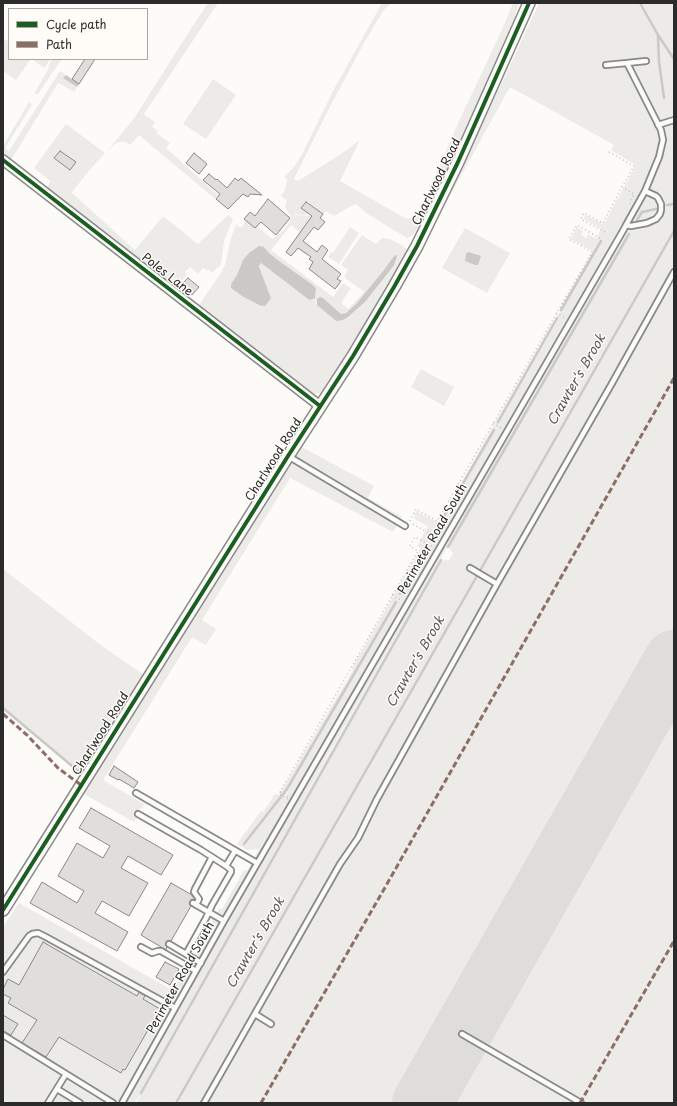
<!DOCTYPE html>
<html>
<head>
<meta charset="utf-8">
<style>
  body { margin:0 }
  #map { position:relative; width:677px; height:1106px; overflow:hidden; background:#fcfbf8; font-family:"Playpen Sans",sans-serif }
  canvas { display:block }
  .frame { position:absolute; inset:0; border:4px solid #2b2b2b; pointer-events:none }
  .legend { position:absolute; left:8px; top:8px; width:140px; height:52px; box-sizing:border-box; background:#fdfcf7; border:1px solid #a9a8a5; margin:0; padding:5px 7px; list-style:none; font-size:12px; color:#2b2b2b }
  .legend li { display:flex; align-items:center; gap:8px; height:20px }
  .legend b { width:20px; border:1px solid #a9a8a5 }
</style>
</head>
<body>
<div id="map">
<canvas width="677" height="1106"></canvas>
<div class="frame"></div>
<ul class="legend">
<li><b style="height:5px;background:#1b5e20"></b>Cycle path</li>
<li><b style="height:5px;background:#8d6e63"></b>Path</li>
</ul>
</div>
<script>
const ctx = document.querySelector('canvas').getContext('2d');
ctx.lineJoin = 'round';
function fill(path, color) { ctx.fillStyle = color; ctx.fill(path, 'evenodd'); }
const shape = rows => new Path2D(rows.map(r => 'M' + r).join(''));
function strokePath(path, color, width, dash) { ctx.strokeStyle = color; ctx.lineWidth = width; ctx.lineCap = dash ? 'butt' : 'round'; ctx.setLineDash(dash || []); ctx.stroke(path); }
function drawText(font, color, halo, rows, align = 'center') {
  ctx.font = font + ' "Playpen Sans",sans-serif'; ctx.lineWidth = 3; ctx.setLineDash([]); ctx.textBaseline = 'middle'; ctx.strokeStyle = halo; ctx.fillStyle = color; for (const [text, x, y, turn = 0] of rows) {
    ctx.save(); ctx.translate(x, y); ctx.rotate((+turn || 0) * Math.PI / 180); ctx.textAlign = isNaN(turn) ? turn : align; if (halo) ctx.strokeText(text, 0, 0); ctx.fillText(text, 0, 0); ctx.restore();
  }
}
const built = shape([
  [539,3,674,3,674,1103,140,1103,636,232,454,535,331,749,135,1103,3,1103,3,927,19,903,172,990,198,948,202,950,217,926,211,923,220,908,222,909,244,870,247,871,286,800,284,799,427,547,419,542,428,526,439,531,499,429,494,425,495,423,559,313,561,314,600,246,596,239,601,229,639,180,644,182,643,167],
  [66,124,105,153,88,172,69,196,34,168]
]);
const green = shape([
  [208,3,218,3,144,114,155,122,152,127,158,131,156,133,170,143,166,148,218,195,215,199,139,135,130,145,126,142,120,142,116,143,106,153,135,117,192,27],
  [382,3,391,3,383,11,364,43,331,105,294,179,298,181,341,154,360,140,340,181,405,218,409,219,416,216,422,207,459,121,501,32,513,3,519,3,508,38,458,147,416,231,413,235,410,237,407,238,366,213,356,204,353,205,334,216,326,211,323,214,306,202,302,208,309,214,303,215,295,214,295,215,312,216,300,233,291,225,271,250,333,297,343,283,351,288,341,303,348,309,364,292,344,277,348,270,341,265,362,235,376,244,382,238,390,239,402,245,407,250,406,254,386,293,321,393,315,394,304,390,200,308,199,305,219,276,225,265,231,238,236,225,241,228,246,221,255,228,257,226,272,239,281,233,290,222,291,217,285,207,287,200,281,196,285,190,287,181,287,179,284,177,294,167,302,154,333,91],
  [264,247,269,253,279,261,313,285,316,294,314,299,311,300,308,299,261,263,259,266,261,272,271,298,259,305,242,296,230,286,237,275,245,258,257,248],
  [394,256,396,260,388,273,365,302,348,317,343,320,316,304,317,299,323,298,338,312,341,314,346,313,356,304,378,277],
  [539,3,666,3,674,12,674,116,664,116,658,112,655,108,640,74,640,73,643,74,645,68,641,67,645,64,664,62,664,66,669,65,668,58,656,60,655,57,597,64,597,70,620,68,626,71,631,77,659,137,658,151,655,161,645,182,643,183,639,181,624,211,626,212,617,227,611,231,605,231,586,220,584,218,584,216,585,215,604,224,636,165,611,150,614,145,510,87,435,223,460,167,501,84,509,68],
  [3,38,9,42,9,59,31,59,16,80,3,71],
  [32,59,50,59,46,66,44,68],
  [52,59,59,59,61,60,38,94,34,94,49,68,48,67],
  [60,71,66,75,64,78,77,87,74,92,58,83,5,170,3,169,3,146,29,102,32,105,5,148,9,151],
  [213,79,236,95,206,139,183,124],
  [674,125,674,268,670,276,498,576,496,579,493,579,472,566,469,570,491,583,492,587,366,810,347,848,326,881,200,1103,130,1103,131,1100,136,1103,140,1096,136,1093,436,566,439,562,445,560,453,561,456,557,450,550,450,545,451,538,623,237,630,230,656,225,662,220,665,216,666,206,664,198,660,193,651,188,664,159,671,131],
  [50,181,68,195,71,192,135,250,163,216,198,244,228,215,233,219,224,241,221,264,219,267,216,268,213,273,209,270,206,270,203,268,198,274,190,267,185,272,187,274,178,286,185,292,184,294,193,301,192,302,48,190,48,186],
  [350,227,359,233,339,264,328,257,331,252,333,253],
  [577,227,583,231,581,235,586,238,588,234,598,240,601,246,602,253,566,317,559,313,561,310,560,309,593,251,571,239],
  [465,228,510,253,487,293,442,268],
  [674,277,674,539,612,646,560,618,559,620,610,650,353,1103,206,1103,253,1021,254,1020,258,1020,277,1031,284,1020,278,1016,275,1022,261,1015,259,1011,335,876,351,852,370,815,498,587,510,593,512,589,509,587,511,583,508,581,505,586,500,583],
  [648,338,652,341,645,351,641,348],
  [558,315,561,317,556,325,559,326,555,333,556,335,508,420,502,417,497,424,495,423,552,324,553,324],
  [421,369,454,387,444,406,411,387],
  [494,425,499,429,469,483,471,485,445,530,440,532,416,520,414,517,416,511,439,523],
  [300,446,374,486,368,498,402,517,393,532,290,478,202,620,216,629,206,645,192,637,103,780,144,804,142,808,137,810,134,815,136,818,134,822,82,793,108,755,151,685,192,621,282,473],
  [419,542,429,549,429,552,428,559,406,599,401,597,399,600,398,609,389,625,390,626,297,791,291,788,289,789,284,798,286,800,259,849,247,850,237,844,261,811,263,812,275,794,279,795,353,670,352,668,421,548,417,546],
  [3,569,102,646,144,675,78,771,3,708],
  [674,779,674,840,659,867,674,859,674,940,581,1101,514,1062],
  [674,943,674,1103,584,1103,582,1102,608,1059],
  [3,1046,44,1074,45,1079,31,1103,9,1103,3,1099],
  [511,1066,576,1103,490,1103]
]);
const water = shape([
  [66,75,79,84,77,87,63,78],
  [259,246,264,247,269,253,279,261,313,285,316,289,315,298,317,299,320,297,323,298,341,314,346,313,356,304,383,271,394,256,397,255,397,257,394,265,388,273,365,302,348,317,343,320,337,321,335,320,317,305,317,299,315,298,311,300,308,299,261,263,259,266,261,272,271,298,266,305,264,306,259,305,242,296,231,288,231,284,237,275,243,260,249,253],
  [468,252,478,255,481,256,478,265,475,265,465,261,466,254]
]);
const stream = shape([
  [640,3,658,35,674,59],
  [658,36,659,62,664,98],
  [667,205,674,204],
  [637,220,642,212,656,209],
  [561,310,601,241],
  [498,422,557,318],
  [434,533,494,430],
  [448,547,629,234],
  [400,594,425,550],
  [3,708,78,771],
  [244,844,287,789,396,602],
  [141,1093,441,560],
  [176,1103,674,231]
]);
const taxiway = shape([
  [561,855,604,789,634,749,674,706]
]);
const runway = shape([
  [422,1103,674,660]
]);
const building = shape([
  [85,59,95,59,79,84,72,79,85,59],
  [60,151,76,162,70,170,54,158,60,151],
  [194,153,207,164,199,174,186,163,194,153],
  [209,174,216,180,217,179,227,188,235,178,238,181,241,178,262,195,250,194,248,197,243,194,228,209,216,199,220,194,203,180,209,174],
  [268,199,290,218,276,235,261,222,255,228,244,219,250,212,255,216,268,199],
  [306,202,323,214,320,218,325,222,318,230,314,227,303,241,317,252,322,245,328,250,322,259,341,274,337,279,341,281,335,289,309,269,313,262,309,259,311,257,298,248,291,256,286,252,312,216,301,208,306,202],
  [188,278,199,287,192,295,180,286,188,278],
  [114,766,138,782,134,788,119,779,118,780,109,775,114,766],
  [91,808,173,855,161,875,128,856,121,868,148,883,129,916,102,901,95,913,128,932,117,951,30,903,42,882,77,903,84,891,58,876,77,843,103,858,110,846,79,828,91,808],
  [171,883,192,895,195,899,192,900,190,901,190,904,191,906,171,941,168,941,166,942,166,945,167,947,166,950,141,935,171,883],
  [43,942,137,996,139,992,145,996,143,999,160,1009,125,1070,123,1069,121,1073,59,1037,46,1057,22,1043,37,1020,8,1003,11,998,3,994,3,989,8,979,19,985,43,942],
  [165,962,179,969,170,985,156,977,165,962],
  [3,1015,18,1024,11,1035,3,1031,3,1015]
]);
const path = shape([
  [609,152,634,166,622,187],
  [605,232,581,219,584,213,603,223,622,187,634,194,629,205],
  [556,313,565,318],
  [493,423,501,428],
  [410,521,416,509,437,521,592,252,569,239,577,225,601,239],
  [392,595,401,600],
  [280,792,288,797],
  [288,799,279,794,418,551,410,546,415,537,431,546,436,537,411,523]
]);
const service = shape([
  [606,65,627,63],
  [658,125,674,120],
  [645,191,659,157,663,140,661,130,627,63,646,61],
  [288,456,405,526],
  [470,568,497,584],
  [136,793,257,863],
  [138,814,201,850,212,857],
  [193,903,224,921],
  [196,905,199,899,194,892,195,889,212,857,226,866],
  [169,944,201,963],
  [141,947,152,953,158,951,161,951,196,971],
  [186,954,206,918,212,905,231,872,231,870,226,866,235,851],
  [3,972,29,936,32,934,38,933,46,937,175,1008],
  [255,1014,271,1024],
  [462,1034,581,1103],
  [3,1035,113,1103],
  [57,1089,80,1103],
  [48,1103,66,1074],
  [122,1103,224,921,624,229,626,225,645,191,656,196,658,198,661,204,661,210,660,214,656,219,647,223,631,226,626,225],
  [204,1103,340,864,358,838,377,799,497,584,611,385,674,272]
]);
const minor = shape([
  [3,160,320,406]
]);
const tertiary = shape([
  [3,910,288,456,353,356,394,287,417,246,458,162,529,3]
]);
const quiet = shape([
  [3,714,27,735,58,768,81,785],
  [261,1103,383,891,674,378],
  [580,1103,674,941]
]);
const cycleway = shape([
  [3,160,320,406],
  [3,910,288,456,353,356,394,287,417,246,458,162,529,3]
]);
const streetNames = [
  ["Charlwood Road",437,182,-64],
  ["Poles Lane",167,275,38],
  ["Charlwood Road",274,460,-58],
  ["Perimeter Road South",433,539,-60],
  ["Charlwood Road",101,734,-58],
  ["Perimeter Road South",181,978,-61]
];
const waterNames = [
  ["Crawter's Brook",577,380,-60],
  ["Crawter's Brook",416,662,-60],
  ["Crawter's Brook",256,943,-60]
];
fill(built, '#ecebe7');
fill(green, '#ecebe8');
fill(water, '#cac9c6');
strokePath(stream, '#cac9c6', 2.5);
strokePath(taxiway, '#deddda', 24);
strokePath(runway, '#deddda', 60);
fill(building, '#dfdedc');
strokePath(building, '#898987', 1);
strokePath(service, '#898987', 8);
strokePath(minor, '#898987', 12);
strokePath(tertiary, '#898987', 14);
strokePath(path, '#c0bfbc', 1.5, [1, 3]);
strokePath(service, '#fbfbf9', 4.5);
strokePath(minor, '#fbfbf9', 9);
strokePath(tertiary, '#fbfbf9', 11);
strokePath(quiet, '#8d6e63', 3, [6, 3]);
strokePath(cycleway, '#1b5e20', 4);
drawText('12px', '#2b2b2b', '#fdfcf7', streetNames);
drawText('italic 13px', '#5b5b5a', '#fdfcf7', waterNames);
</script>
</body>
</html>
